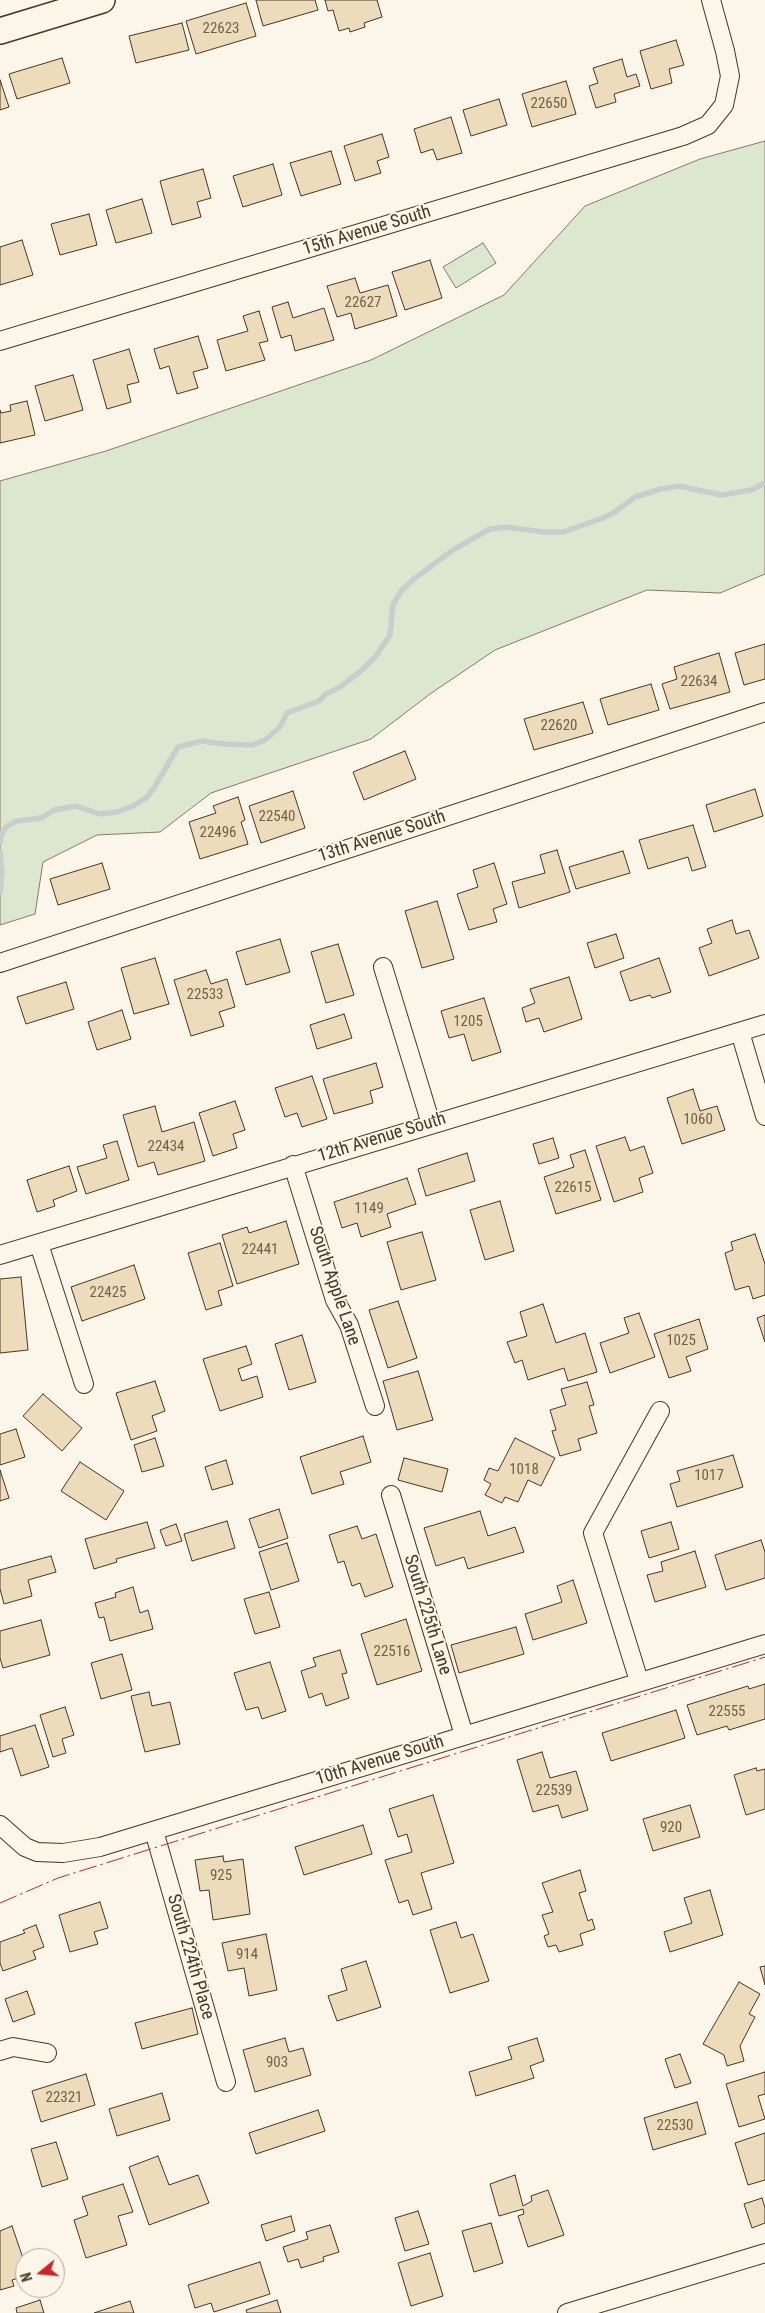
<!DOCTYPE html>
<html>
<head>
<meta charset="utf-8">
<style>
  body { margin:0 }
  #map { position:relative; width:765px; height:2313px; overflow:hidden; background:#fbf6e9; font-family:"Roboto Condensed",sans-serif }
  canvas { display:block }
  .north { position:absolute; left:15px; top:2248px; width:50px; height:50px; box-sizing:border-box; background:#fbf6e9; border:1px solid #b4a999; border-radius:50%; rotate:253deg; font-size:14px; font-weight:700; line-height:20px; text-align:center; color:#4a3520 }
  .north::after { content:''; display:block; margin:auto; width:18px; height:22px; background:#c62828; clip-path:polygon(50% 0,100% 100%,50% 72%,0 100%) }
</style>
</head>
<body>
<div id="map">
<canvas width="765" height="2313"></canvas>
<div class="north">N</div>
</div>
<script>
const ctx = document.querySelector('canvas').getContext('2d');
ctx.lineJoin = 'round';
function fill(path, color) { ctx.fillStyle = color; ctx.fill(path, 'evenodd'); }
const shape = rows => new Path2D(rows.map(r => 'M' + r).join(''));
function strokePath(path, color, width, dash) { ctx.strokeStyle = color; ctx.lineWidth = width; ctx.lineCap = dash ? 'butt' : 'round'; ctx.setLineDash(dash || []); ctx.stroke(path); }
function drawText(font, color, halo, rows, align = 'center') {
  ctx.font = font + ' "Roboto Condensed",sans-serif'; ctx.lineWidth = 4; ctx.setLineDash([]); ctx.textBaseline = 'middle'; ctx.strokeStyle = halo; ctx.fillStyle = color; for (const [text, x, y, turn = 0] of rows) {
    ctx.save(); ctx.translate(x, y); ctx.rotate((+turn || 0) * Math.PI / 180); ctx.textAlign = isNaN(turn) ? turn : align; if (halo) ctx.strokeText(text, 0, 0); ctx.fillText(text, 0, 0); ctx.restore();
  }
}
const green = shape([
  [765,141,765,574,720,593,647,590,495,650,430,694,371,739,211,793,160,832,97,835,43,862,35,914,0,925,0,481,106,451,371,360,504,295,585,206,700,159,765,141],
  [483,243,496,263,456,288,443,267,483,243]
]);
const stream = shape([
  [0,843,1,835,7,826,17,821,41,818,54,810,76,806,100,814,117,812,133,806,146,798,154,788,178,747,202,741,224,744,252,745,265,740,280,727,287,713,319,701,326,694,340,687,361,671,376,656,390,635,393,604,402,590,415,578,453,550,490,529,505,527,544,532,563,532,603,518,615,512,635,497,661,489,679,486,721,495,751,490,765,483],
  [0,852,2,874,0,892]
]);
const building = shape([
  [256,0,315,0,318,10,263,26,256,0],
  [325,0,377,0,382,17,364,23,365,27,350,32,349,28,339,31,333,10,328,11,325,0],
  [246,3,256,36,196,54,186,21,246,3],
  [182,23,189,50,136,63,129,36,182,23],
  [676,40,684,65,669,69,672,83,651,89,640,51,676,40],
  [62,58,70,83,17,99,9,74,62,58],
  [622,59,627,77,636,74,640,86,614,94,616,102,596,108,589,86,598,83,593,68,622,59],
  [0,80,9,107,0,110,0,80],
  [566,81,576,114,532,127,522,94,566,81],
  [499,99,507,125,471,136,463,110,499,99],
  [451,117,462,153,437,160,433,149,421,153,414,129,451,117],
  [382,134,389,157,377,161,381,173,355,181,344,146,382,134],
  [331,151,341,184,301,196,290,163,331,151],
  [273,164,282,195,243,207,233,176,273,164],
  [203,169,211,198,197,202,201,217,172,225,160,181,203,169],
  [142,199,152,233,116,243,106,210,142,199],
  [89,214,97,245,60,255,51,224,89,214],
  [22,240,33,275,0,285,0,247,22,240],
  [430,260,442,298,405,310,392,272,430,260],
  [355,278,360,293,388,285,397,316,355,329,351,313,337,317,327,286,355,278],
  [288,302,293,318,324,308,334,340,295,351,291,335,281,338,272,307,288,302],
  [259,311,268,341,259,343,265,360,226,371,217,340,248,331,243,316,259,311],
  [198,336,208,368,193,372,198,388,177,394,169,366,160,369,154,349,198,336],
  [129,349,139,382,127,385,131,402,107,409,93,360,129,349],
  [73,375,83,410,45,421,35,386,73,375],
  [27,401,35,435,0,443,0,410,1,413,11,411,10,405,27,401],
  [765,644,765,679,744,685,735,653,765,644],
  [719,653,730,692,670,709,662,684,677,679,674,667,719,653],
  [651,684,659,710,608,725,600,699,651,684],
  [583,702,593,733,534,750,524,719,583,702],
  [405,751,416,779,364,800,353,772,405,751],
  [755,789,763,816,714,832,706,805,755,789],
  [293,791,305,828,261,843,249,806,293,791],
  [238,797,245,820,241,822,248,844,200,859,189,822,216,813,213,806,238,797],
  [693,825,706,867,692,871,688,857,648,869,639,840,693,825],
  [557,850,570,892,519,908,512,882,545,873,540,855,557,850],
  [623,851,630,873,576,889,569,867,623,851],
  [102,863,110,889,58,905,50,879,102,863],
  [494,863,507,904,493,909,497,922,469,930,457,894,478,887,473,870,494,863],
  [437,901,454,959,422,968,405,911,437,901],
  [732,920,736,934,749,930,759,958,709,976,699,948,712,943,707,929,732,920],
  [616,934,624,958,595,968,587,943,616,934],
  [280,939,290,972,246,985,236,952,280,939],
  [338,944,354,995,326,1003,311,952,338,944],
  [155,958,169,1004,134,1014,121,968,155,958],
  [659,958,671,992,652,998,650,995,630,1001,620,972,659,958],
  [206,970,211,984,227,979,235,1007,219,1012,224,1026,191,1036,174,980,206,970],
  [569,977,582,1019,544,1032,539,1018,526,1022,522,1008,535,1003,530,989,569,977],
  [66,982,74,1009,26,1024,17,997,66,982],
  [484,998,501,1052,472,1061,464,1034,449,1038,441,1011,484,998],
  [122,1010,131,1039,97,1050,88,1022,122,1010],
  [344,1014,352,1038,317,1049,310,1025,344,1014],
  [376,1063,383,1087,370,1091,373,1103,334,1114,323,1079,376,1063],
  [312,1076,327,1119,302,1127,297,1113,285,1117,275,1088,312,1076],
  [693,1089,700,1111,717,1106,725,1130,682,1144,667,1098,693,1089],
  [235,1101,245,1130,233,1134,237,1148,213,1156,199,1113,235,1101],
  [155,1106,162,1132,194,1122,205,1161,158,1175,154,1162,138,1167,123,1115,155,1106],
  [625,1137,630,1151,644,1146,653,1173,639,1178,643,1192,614,1202,596,1146,625,1137],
  [553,1138,559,1158,539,1164,533,1144,553,1138],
  [117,1141,129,1180,86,1194,77,1167,107,1158,103,1145,117,1141],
  [585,1150,601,1200,556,1214,544,1177,574,1167,570,1155,585,1150],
  [467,1153,475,1181,426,1196,418,1169,467,1153],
  [69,1166,77,1191,53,1200,55,1206,37,1212,27,1180,69,1166],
  [407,1178,416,1204,387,1214,391,1227,361,1237,357,1223,342,1228,334,1202,407,1178],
  [500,1201,514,1251,485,1260,470,1210,500,1201],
  [286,1221,299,1264,237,1284,222,1235,247,1227,249,1233,286,1221],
  [422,1232,436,1280,401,1290,387,1242,422,1232],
  [755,1234,765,1264,765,1295,753,1299,749,1286,735,1290,725,1253,733,1250,731,1242,755,1234],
  [220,1243,233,1286,218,1291,222,1305,206,1310,188,1253,220,1243],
  [134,1265,145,1299,82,1321,71,1287,134,1265],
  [21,1277,28,1350,0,1353,0,1279,21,1277],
  [398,1301,417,1358,388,1368,369,1310,398,1301],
  [543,1304,556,1343,585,1333,597,1372,568,1381,564,1368,528,1380,522,1360,515,1363,507,1342,527,1336,520,1312,543,1304],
  [639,1313,655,1357,610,1373,600,1343,629,1333,624,1318,639,1313],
  [765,1315,765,1342,757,1318,765,1315],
  [699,1319,708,1349,686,1357,691,1371,669,1378,654,1334,699,1319],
  [302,1335,316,1382,289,1390,275,1344,302,1335],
  [246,1346,252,1364,238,1369,242,1381,257,1376,263,1397,220,1411,203,1359,246,1346],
  [418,1371,433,1420,397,1430,383,1381,418,1371],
  [155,1381,165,1411,152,1416,157,1431,131,1440,116,1393,155,1381],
  [587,1382,594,1405,589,1406,597,1433,578,1439,581,1450,560,1456,552,1431,556,1430,550,1410,566,1405,561,1389,587,1382],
  [43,1394,82,1428,62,1451,23,1416,43,1394],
  [16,1429,25,1457,0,1465,0,1434,16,1429],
  [363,1436,371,1462,340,1472,344,1484,312,1494,300,1457,363,1436],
  [155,1438,164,1466,142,1472,134,1445,155,1438],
  [515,1438,555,1458,541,1486,528,1480,518,1502,505,1497,502,1503,485,1495,491,1484,484,1480,489,1468,498,1471,515,1438],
  [733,1455,743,1487,677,1507,670,1484,680,1481,677,1471,733,1455],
  [404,1458,448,1469,442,1492,398,1480,404,1458],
  [226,1460,233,1484,212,1490,205,1467,226,1460],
  [80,1462,124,1491,106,1520,61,1491,80,1462],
  [0,1470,9,1498,0,1501,0,1470],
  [279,1509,288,1538,259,1548,249,1519,279,1509],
  [480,1511,488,1536,515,1527,524,1552,468,1569,464,1557,436,1566,424,1528,480,1511],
  [227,1521,235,1548,192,1561,184,1534,227,1521],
  [147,1522,155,1548,116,1559,117,1562,94,1569,85,1539,147,1522],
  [671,1522,679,1549,649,1558,641,1531,671,1522],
  [176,1524,182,1541,166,1546,160,1530,176,1524],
  [357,1526,362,1539,376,1534,393,1587,365,1597,360,1583,352,1586,344,1561,338,1563,329,1535,357,1526],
  [761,1540,765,1552,765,1578,726,1590,715,1555,761,1540],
  [287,1543,299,1581,271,1590,259,1552,287,1543],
  [695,1551,706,1587,655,1602,647,1575,663,1571,661,1562,695,1551],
  [51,1556,56,1572,28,1580,32,1596,4,1604,0,1589,0,1570,51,1556],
  [573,1580,587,1623,533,1640,525,1614,562,1602,557,1586,573,1580],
  [133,1587,140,1613,148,1610,153,1629,110,1641,104,1617,99,1618,95,1603,116,1597,115,1593,133,1587],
  [269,1592,280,1627,255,1634,244,1599,269,1592],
  [406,1619,422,1671,377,1685,361,1634,406,1619],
  [41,1620,50,1655,3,1668,0,1658,0,1631,41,1620],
  [516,1627,524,1654,459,1673,451,1645,516,1627],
  [340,1650,347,1673,342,1674,349,1698,326,1706,322,1693,309,1698,301,1671,316,1666,313,1658,340,1650],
  [122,1654,132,1690,101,1699,91,1663,122,1654],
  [270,1662,286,1711,262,1719,258,1707,246,1710,234,1673,270,1662],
  [765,1684,765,1719,729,1730,727,1726,697,1735,687,1705,748,1686,749,1689,765,1684],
  [149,1692,152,1706,170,1702,180,1744,145,1752,131,1696,149,1692],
  [65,1707,74,1735,62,1739,66,1753,53,1757,40,1715,65,1707],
  [676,1710,685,1738,611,1761,602,1733,676,1710],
  [35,1725,49,1767,21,1776,12,1748,0,1752,0,1736,35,1725],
  [542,1752,550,1778,576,1771,588,1810,562,1818,558,1805,533,1812,517,1760,542,1752],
  [756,1768,757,1771,765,1769,765,1809,746,1815,734,1775,756,1768],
  [433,1795,454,1863,421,1873,432,1909,413,1915,408,1900,399,1903,385,1860,412,1852,407,1834,398,1837,389,1809,433,1795],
  [690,1805,700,1837,653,1851,643,1819,690,1805],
  [363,1825,372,1854,304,1875,295,1847,363,1825],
  [223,1856,224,1862,243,1859,250,1914,213,1920,209,1890,200,1891,195,1860,223,1856],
  [580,1870,586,1891,579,1893,588,1921,592,1919,595,1929,580,1934,583,1945,559,1952,556,1945,548,1947,544,1936,549,1934,542,1915,553,1912,542,1883,580,1870],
  [710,1890,723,1935,670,1952,664,1932,692,1923,684,1898,710,1890],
  [100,1902,108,1928,94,1932,98,1944,70,1952,59,1915,100,1902],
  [456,1922,461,1938,473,1934,489,1981,450,1993,430,1930,456,1922],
  [36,1925,44,1947,33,1951,36,1959,3,1971,0,1963,0,1942,25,1933,23,1930,36,1925],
  [266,1934,277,1990,249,1996,244,1968,228,1971,222,1943,266,1934],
  [366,1961,381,2007,337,2021,328,1996,347,1990,341,1969,366,1961],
  [765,1966,765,1985,760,1967,765,1966],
  [739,1982,760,1994,749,2014,755,2017,740,2046,744,2061,727,2066,724,2055,703,2044,739,1982],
  [27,1991,35,2014,13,2022,5,1999,27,1991],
  [192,2008,198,2034,142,2049,135,2023,192,2008],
  [285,2038,289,2052,303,2048,311,2075,255,2092,243,2050,285,2038],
  [537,2038,544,2061,530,2066,534,2078,476,2096,469,2072,512,2059,508,2047,537,2038],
  [680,2054,691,2083,675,2088,665,2059,680,2054],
  [765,2072,765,2094,758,2096,765,2119,739,2127,726,2084,765,2072],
  [86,2074,95,2105,41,2122,32,2091,86,2074],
  [162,2093,170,2120,117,2136,109,2109,162,2093],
  [697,2102,706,2134,653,2150,644,2118,697,2102],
  [318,2110,325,2131,256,2154,249,2133,318,2110],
  [765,2133,765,2180,748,2185,735,2143,765,2133],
  [56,2142,68,2179,42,2187,31,2149,56,2142],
  [158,2156,169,2185,198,2175,209,2203,149,2225,129,2167,158,2156],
  [515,2175,523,2206,532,2201,531,2196,548,2190,564,2235,528,2247,518,2216,524,2214,523,2209,499,2216,490,2184,515,2175],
  [123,2184,133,2212,118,2216,127,2245,86,2258,74,2220,88,2215,82,2197,123,2184],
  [762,2198,765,2208,765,2223,752,2228,744,2204,762,2198],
  [418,2211,429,2244,405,2251,395,2218,418,2211],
  [291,2216,295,2231,266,2241,261,2225,291,2216],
  [491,2223,503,2263,474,2272,462,2231,491,2223],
  [330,2225,339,2252,323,2257,324,2261,301,2268,298,2259,288,2262,283,2247,308,2239,306,2232,330,2225],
  [12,2226,25,2264,25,2276,12,2280,14,2286,0,2290,0,2231,12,2226],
  [430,2253,443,2296,411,2306,398,2263,430,2253],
  [260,2262,270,2294,214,2312,211,2303,195,2308,188,2285,260,2262],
  [40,2300,44,2313,17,2313,16,2308,40,2300],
  [277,2300,281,2313,247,2313,246,2310,277,2300],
  [130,2301,134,2313,94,2313,130,2301]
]);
const street = shape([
  [0,341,683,136,708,125,724,105,730,76,725,51,711,0],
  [0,963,765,712],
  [383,967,431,1124],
  [740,1032,765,1116],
  [293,1165,335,1300,349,1325,375,1406],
  [39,1244,84,1384],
  [0,1255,765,1024],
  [391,1495,464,1735],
  [639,1681,593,1533,660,1411],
  [0,1825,25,1847,37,1852,63,1853,100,1847,765,1644],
  [154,1831,226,2082],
  [0,2051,13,2047,47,2053],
  [567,2313,765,2253]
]);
const secondary = shape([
  [0,31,102,0]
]);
const power = shape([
  [0,1903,58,1878,765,1657]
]);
const numberNames = [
  ["22623",221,29],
  ["22650",549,104],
  ["22627",363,303],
  ["22634",699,682],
  ["22620",559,726],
  ["22540",277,817],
  ["22496",218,833],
  ["22533",205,995],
  ["1205",468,1022],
  ["1060",698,1120],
  ["22434",166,1147],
  ["22615",573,1188],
  ["1149",369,1209],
  ["22441",260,1250],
  ["22425",108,1293],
  ["1025",681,1341],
  ["1018",524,1470],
  ["1017",709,1476],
  ["22516",392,1652],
  ["22555",727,1712],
  ["22539",554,1791],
  ["920",671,1828],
  ["925",221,1876],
  ["914",247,1955],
  ["903",277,2063],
  ["22321",64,2098],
  ["22530",675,2126]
];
const streetNames = [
  ["15th Avenue South",367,231,-17],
  ["13th Avenue South",382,837,-18],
  ["12th Avenue South",382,1138,-17],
  ["South Apple Lane",334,1286,71],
  ["South 225th Lane",427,1615,73],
  ["10th Avenue South",380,1761,-17],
  ["South 224th Place",190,1957,74]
];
fill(green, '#dce7d0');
strokePath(green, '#887966', 1);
strokePath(stream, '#c9cecd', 5.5);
fill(building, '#ecdcbc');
strokePath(building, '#4a3520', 1);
strokePath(street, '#4a3520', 20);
strokePath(secondary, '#4a3520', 28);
strokePath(street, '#fbf6e9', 18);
strokePath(secondary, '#fbf6e9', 25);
strokePath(power, '#c62828', 1, [18, 4, 2.5, 4]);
drawText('15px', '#725f47', null, numberNames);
drawText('18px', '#4a3520', '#fbf6e9', streetNames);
</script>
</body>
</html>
